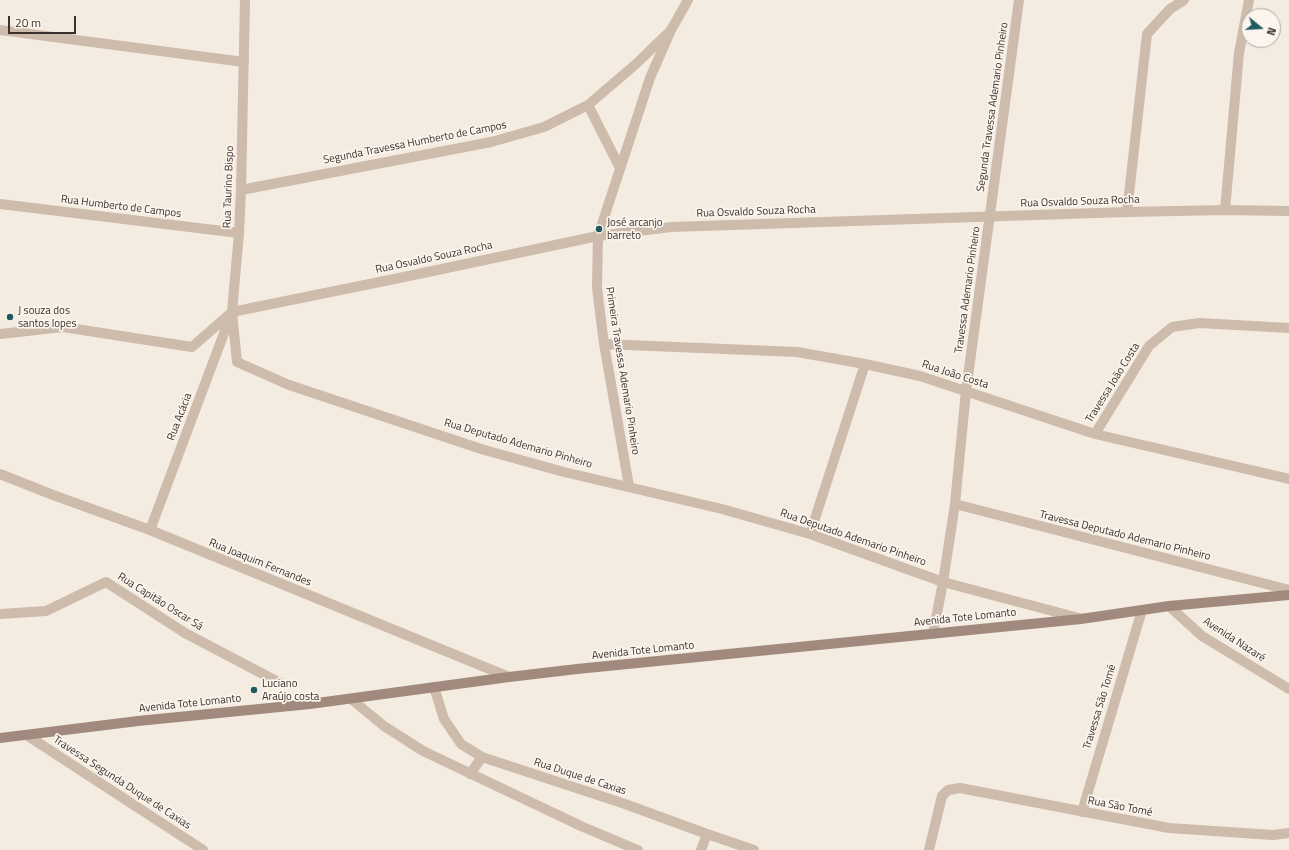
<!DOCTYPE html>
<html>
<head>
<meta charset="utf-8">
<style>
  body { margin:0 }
  #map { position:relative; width:1289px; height:850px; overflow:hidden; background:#f4ebe1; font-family:"Titillium Web",sans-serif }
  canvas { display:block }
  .north { position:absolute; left:1241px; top:8px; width:40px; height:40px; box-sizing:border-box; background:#fbf5ee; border:1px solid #aea6a0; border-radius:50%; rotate:108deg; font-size:11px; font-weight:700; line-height:16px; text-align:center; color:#3b302b }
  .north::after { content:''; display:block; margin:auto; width:14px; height:18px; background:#1f5a5e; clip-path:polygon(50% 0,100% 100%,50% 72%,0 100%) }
  .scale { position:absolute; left:8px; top:16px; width:68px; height:18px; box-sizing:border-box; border:2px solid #3b302b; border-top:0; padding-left:5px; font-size:12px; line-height:14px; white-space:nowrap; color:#3b302b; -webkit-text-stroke:3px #fbf5ee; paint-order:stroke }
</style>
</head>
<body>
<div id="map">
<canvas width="1289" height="850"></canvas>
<div class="north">N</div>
<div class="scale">20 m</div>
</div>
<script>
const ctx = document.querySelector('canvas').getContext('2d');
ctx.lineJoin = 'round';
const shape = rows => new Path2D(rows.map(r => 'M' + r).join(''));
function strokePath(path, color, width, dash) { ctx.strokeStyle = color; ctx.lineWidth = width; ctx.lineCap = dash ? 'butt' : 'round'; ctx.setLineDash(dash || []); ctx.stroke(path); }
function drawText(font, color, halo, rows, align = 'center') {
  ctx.font = font + ' "Titillium Web",sans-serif'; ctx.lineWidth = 3.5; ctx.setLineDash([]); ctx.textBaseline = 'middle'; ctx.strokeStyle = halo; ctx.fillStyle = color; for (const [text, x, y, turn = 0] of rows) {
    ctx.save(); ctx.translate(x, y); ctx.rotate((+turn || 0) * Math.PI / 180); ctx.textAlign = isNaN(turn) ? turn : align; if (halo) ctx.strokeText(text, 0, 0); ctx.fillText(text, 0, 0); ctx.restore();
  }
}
const minor = shape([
  [0,30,244,62],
  [588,105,620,168],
  [241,190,491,142,544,127,588,105,636,64,668,33],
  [0,204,239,233],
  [1225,210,1239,53,1249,0],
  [1127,212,1147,34,1170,9,1184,0],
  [0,334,63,327,192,347,232,312,237,362,289,385,481,449,564,472,722,509,810,534,943,582,1079,618],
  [604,344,797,352,865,364,920,376,1095,434,1289,479],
  [1095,434,1149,346,1172,327,1199,323,1289,328],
  [0,474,53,495,150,530,509,677],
  [629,486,604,344,597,288,598,236,650,78,671,30,688,0],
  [955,504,1289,590],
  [150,530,232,312,239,233,241,190,245,0],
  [810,534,865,364],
  [1169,606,1202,636,1289,689],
  [0,614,46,611,106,582,185,633,280,683],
  [933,634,943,582,955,504,966,391,1019,0],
  [434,687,444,719,461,744,482,757,625,804,707,834,754,850],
  [351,699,384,726,423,751,583,827,638,850],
  [28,736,203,850],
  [470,774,482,757],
  [1082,812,1142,610],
  [701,850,707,834],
  [929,850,942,796,948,790,960,788,1169,828,1273,835,1289,833]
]);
const tertiary = shape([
  [232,312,409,276,598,236,671,227,1127,212,1225,210,1289,211]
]);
const secondary = shape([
  [0,738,138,721,310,704,509,677,577,669,1081,619,1169,606,1289,595]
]);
const markers = [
  [599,229,4,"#1f5a5e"],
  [10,317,4,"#1f5a5e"],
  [254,690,4,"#1f5a5e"]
];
const streetNames = [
  ["Segunda Travessa Ademario Pinheiro",993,107,-82],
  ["Segunda Travessa Humberto de Campos",415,143,-11],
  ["Rua Taurino Bispo",229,187,-88],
  ["Rua Osvaldo Souza Rocha",1080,202,-2],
  ["Rua Humberto de Campos",121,207,7],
  ["Rua Osvaldo Souza Rocha",756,212,-2],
  ["Rua Osvaldo Souza Rocha",434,258,-12],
  ["Travessa Ademario Pinheiro",968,290,-82],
  ["Primeira Travessa Ademario Pinheiro",622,371,81],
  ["Rua João Costa",955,375,18],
  ["Travessa João Costa",1113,383,-58],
  ["Rua Acácia",180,417,-69],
  ["Rua Deputado Ademario Pinheiro",518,444,16],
  ["Travessa Deputado Ademario Pinheiro",1125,536,14],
  ["Rua Deputado Ademario Pinheiro",853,538,19],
  ["Rua Joaquim Fernandes",260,563,22],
  ["Rua Capitão Oscar Sá",160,602,32],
  ["Avenida Tote Lomanto",965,618,-6],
  ["Avenida Nazaré",1234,640,33],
  ["Avenida Tote Lomanto",643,651,-6],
  ["Avenida Tote Lomanto",190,704,-6],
  ["Travessa São Tomé",1100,707,-73],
  ["Rua Duque de Caxias",580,777,18],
  ["Travessa Segunda Duque de Caxias",122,783,33],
  ["Rua São Tomé",1120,807,11]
];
const poiNames = [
  ["José arcanjo",607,223],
  ["barreto",607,236],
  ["J souza dos",18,311],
  ["santos lopes",18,324],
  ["Luciano",262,684],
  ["Araújo costa",262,697]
];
strokePath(minor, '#cdbbac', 10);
strokePath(tertiary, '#cdbbac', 10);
strokePath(secondary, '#a18a7d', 10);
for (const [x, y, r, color] of markers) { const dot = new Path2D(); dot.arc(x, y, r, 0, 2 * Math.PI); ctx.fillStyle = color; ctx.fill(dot); strokePath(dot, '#fbf5ee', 1.5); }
drawText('11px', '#3b302b', '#fbf5ee', streetNames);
drawText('11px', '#3b302b', '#fbf5ee', poiNames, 'left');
</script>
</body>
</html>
